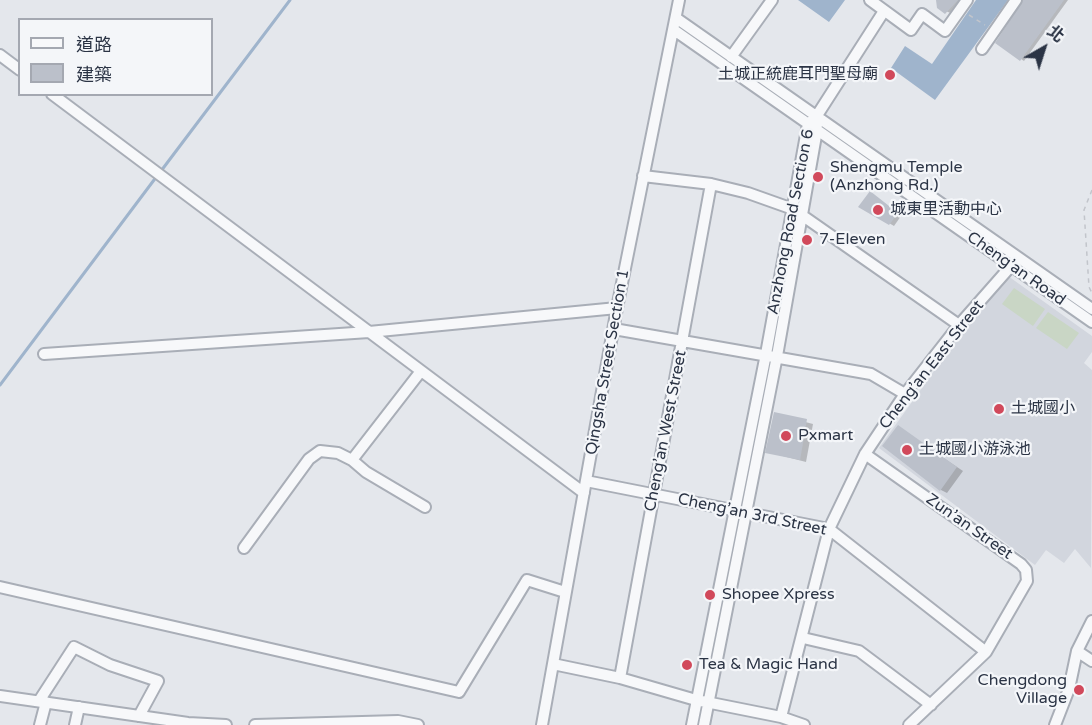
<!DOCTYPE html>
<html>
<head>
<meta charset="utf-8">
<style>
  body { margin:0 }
  #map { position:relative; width:1092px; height:725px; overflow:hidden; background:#e4e7ec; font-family:"Varela Round","Noto Sans TC",sans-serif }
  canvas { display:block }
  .legend { position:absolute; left:18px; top:18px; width:195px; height:78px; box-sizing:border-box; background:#f4f6f9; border:2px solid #a4a8b1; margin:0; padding:8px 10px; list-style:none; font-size:18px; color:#2b3445 }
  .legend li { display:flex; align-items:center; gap:12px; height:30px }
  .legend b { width:30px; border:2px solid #a4a8b1 }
  .north { position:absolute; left:1014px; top:18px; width:60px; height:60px; -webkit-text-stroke:4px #f4f6f9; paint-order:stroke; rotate:39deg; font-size:16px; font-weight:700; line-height:24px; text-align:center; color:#2b3445 }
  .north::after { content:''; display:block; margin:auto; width:21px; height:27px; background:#2b3445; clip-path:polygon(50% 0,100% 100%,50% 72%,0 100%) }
</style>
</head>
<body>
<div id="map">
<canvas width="1092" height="725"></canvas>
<ul class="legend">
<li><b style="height:8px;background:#f7f8fa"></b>道路</li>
<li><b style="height:16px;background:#bbc0ca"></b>建築</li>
</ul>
<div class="north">北</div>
</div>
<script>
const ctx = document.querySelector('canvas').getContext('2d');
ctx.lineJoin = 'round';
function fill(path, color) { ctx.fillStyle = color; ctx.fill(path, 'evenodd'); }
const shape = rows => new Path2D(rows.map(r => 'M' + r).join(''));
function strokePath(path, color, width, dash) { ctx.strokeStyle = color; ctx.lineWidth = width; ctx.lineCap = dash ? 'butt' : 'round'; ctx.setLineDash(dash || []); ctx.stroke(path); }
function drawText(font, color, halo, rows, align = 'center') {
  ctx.font = font + ' "Varela Round","Noto Sans TC",sans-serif'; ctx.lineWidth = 4.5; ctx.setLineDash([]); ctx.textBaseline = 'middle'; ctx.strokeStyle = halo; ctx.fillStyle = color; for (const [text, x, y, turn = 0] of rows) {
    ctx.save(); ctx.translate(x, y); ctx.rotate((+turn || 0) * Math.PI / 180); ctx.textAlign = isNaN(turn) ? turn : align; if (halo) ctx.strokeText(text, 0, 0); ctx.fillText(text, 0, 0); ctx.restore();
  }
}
const built = shape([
  [1008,276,1092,336,1092,352,1084,363,1092,370,1091,568,1075,549,1064,563,1046,550,1035,565,879,448,967,325]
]);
const green = shape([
  [1014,288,1045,309,1033,326,1002,304],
  [1048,312,1079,333,1067,349,1036,328]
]);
const water = shape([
  [798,0,845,0,829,22],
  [976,0,1008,0,935,100,891,68,905,46,932,64]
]);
const shadow = shape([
  [937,0,965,0,953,14,943,10],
  [1027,0,1068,0,1024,61,1021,59],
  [875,196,901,216,894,226,860,206],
  [775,414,813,424,806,462,767,452],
  [939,455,963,471,947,493,941,490]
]);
const stream = shape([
  [161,171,290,0],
  [0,385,157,176]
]);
const building = shape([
  [936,0,958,0,945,14,937,8],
  [1023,0,1064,0,1020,61,995,43],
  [870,191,898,213,889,225,858,207],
  [774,412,807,419,800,460,765,453],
  [898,425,957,467,940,491,882,446]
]);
const path = shape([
  [969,15,985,25],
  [1092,190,1084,210,1089,287,1092,293]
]);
const minor = shape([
  [870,0,911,30,922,14,945,31,967,0],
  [676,18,1092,309],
  [674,30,1092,322],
  [982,49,1016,0],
  [0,55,20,70],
  [731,57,772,0],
  [52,94,584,493],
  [643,176,711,184,748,193,793,209,959,325],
  [614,329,871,374,905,394],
  [44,354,369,332,617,308],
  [865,454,1021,564,1026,570,1027,581,986,652,909,725],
  [352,460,421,371],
  [586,481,829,529,986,652],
  [244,548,309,459,320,451,338,453,352,460,366,472,425,507],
  [0,587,459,692,527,580,565,592],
  [803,638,859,651,931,705],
  [1077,651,1092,661],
  [553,664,620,678,696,700,781,717,804,725],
  [620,678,711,184],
  [0,696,188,723,226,725],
  [39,701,74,647,110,665,158,681,139,716],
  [781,717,829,529,865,454,905,394,959,325,1018,258],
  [40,725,46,702],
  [75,725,79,707],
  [255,725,398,721,418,725],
  [542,725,617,308,679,0],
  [692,725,766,354,808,124,816,117,884,11],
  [704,725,777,356,817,130,816,117],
  [1055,725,1069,689,1077,651,1092,621]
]);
const markers = [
  [890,75,6,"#d1495b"],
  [818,177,6,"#d1495b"],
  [878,210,6,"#d1495b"],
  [807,240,6,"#d1495b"],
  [999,409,6,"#d1495b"],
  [786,436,6,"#d1495b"],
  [907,450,6,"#d1495b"],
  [710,595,6,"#d1495b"],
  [687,665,6,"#d1495b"],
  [1079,690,6,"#d1495b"]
];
const poiNames = [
  ["土城正統鹿耳門聖母廟",878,75,"right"],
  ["Shengmu Temple",830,168],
  ["(Anzhong Rd.)",830,186],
  ["城東里活動中心",890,210],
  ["7-Eleven",819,240],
  ["土城國小",1011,409],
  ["Pxmart",798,436],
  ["土城國小游泳池",919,450],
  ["Shopee Xpress",722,595],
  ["Tea & Magic Hand",699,665],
  ["Chengdong",1067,681,"right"],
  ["Village",1067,699,"right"]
];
const streetNames = [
  ["Anzhong Road Section 6",791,222,-79],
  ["Cheng’an Road",1016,269,35],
  ["Qingsha Street Section 1",608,362,-80],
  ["Cheng’an East Street",932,365,-52],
  ["Cheng’an West Street",666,431,-79],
  ["Cheng’an 3rd Street",752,515,12],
  ["Zun’an Street",969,527,35]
];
fill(built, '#d2d6de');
fill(green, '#c9d6c5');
fill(water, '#9fb4cc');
fill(shadow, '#0003');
strokePath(stream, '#9fb4cc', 3);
fill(building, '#bbc0ca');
strokePath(minor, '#a9aeb7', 14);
strokePath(path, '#c2c5cb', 1.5, [4.5, 4.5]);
strokePath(minor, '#f7f8fa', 10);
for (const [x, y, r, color] of markers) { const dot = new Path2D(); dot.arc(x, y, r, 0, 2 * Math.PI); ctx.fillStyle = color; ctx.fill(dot); strokePath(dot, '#f4f6f9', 2); }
drawText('16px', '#2b3445', '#f4f6f9', poiNames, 'left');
drawText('16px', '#2b3445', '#f4f6f9', streetNames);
</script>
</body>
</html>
